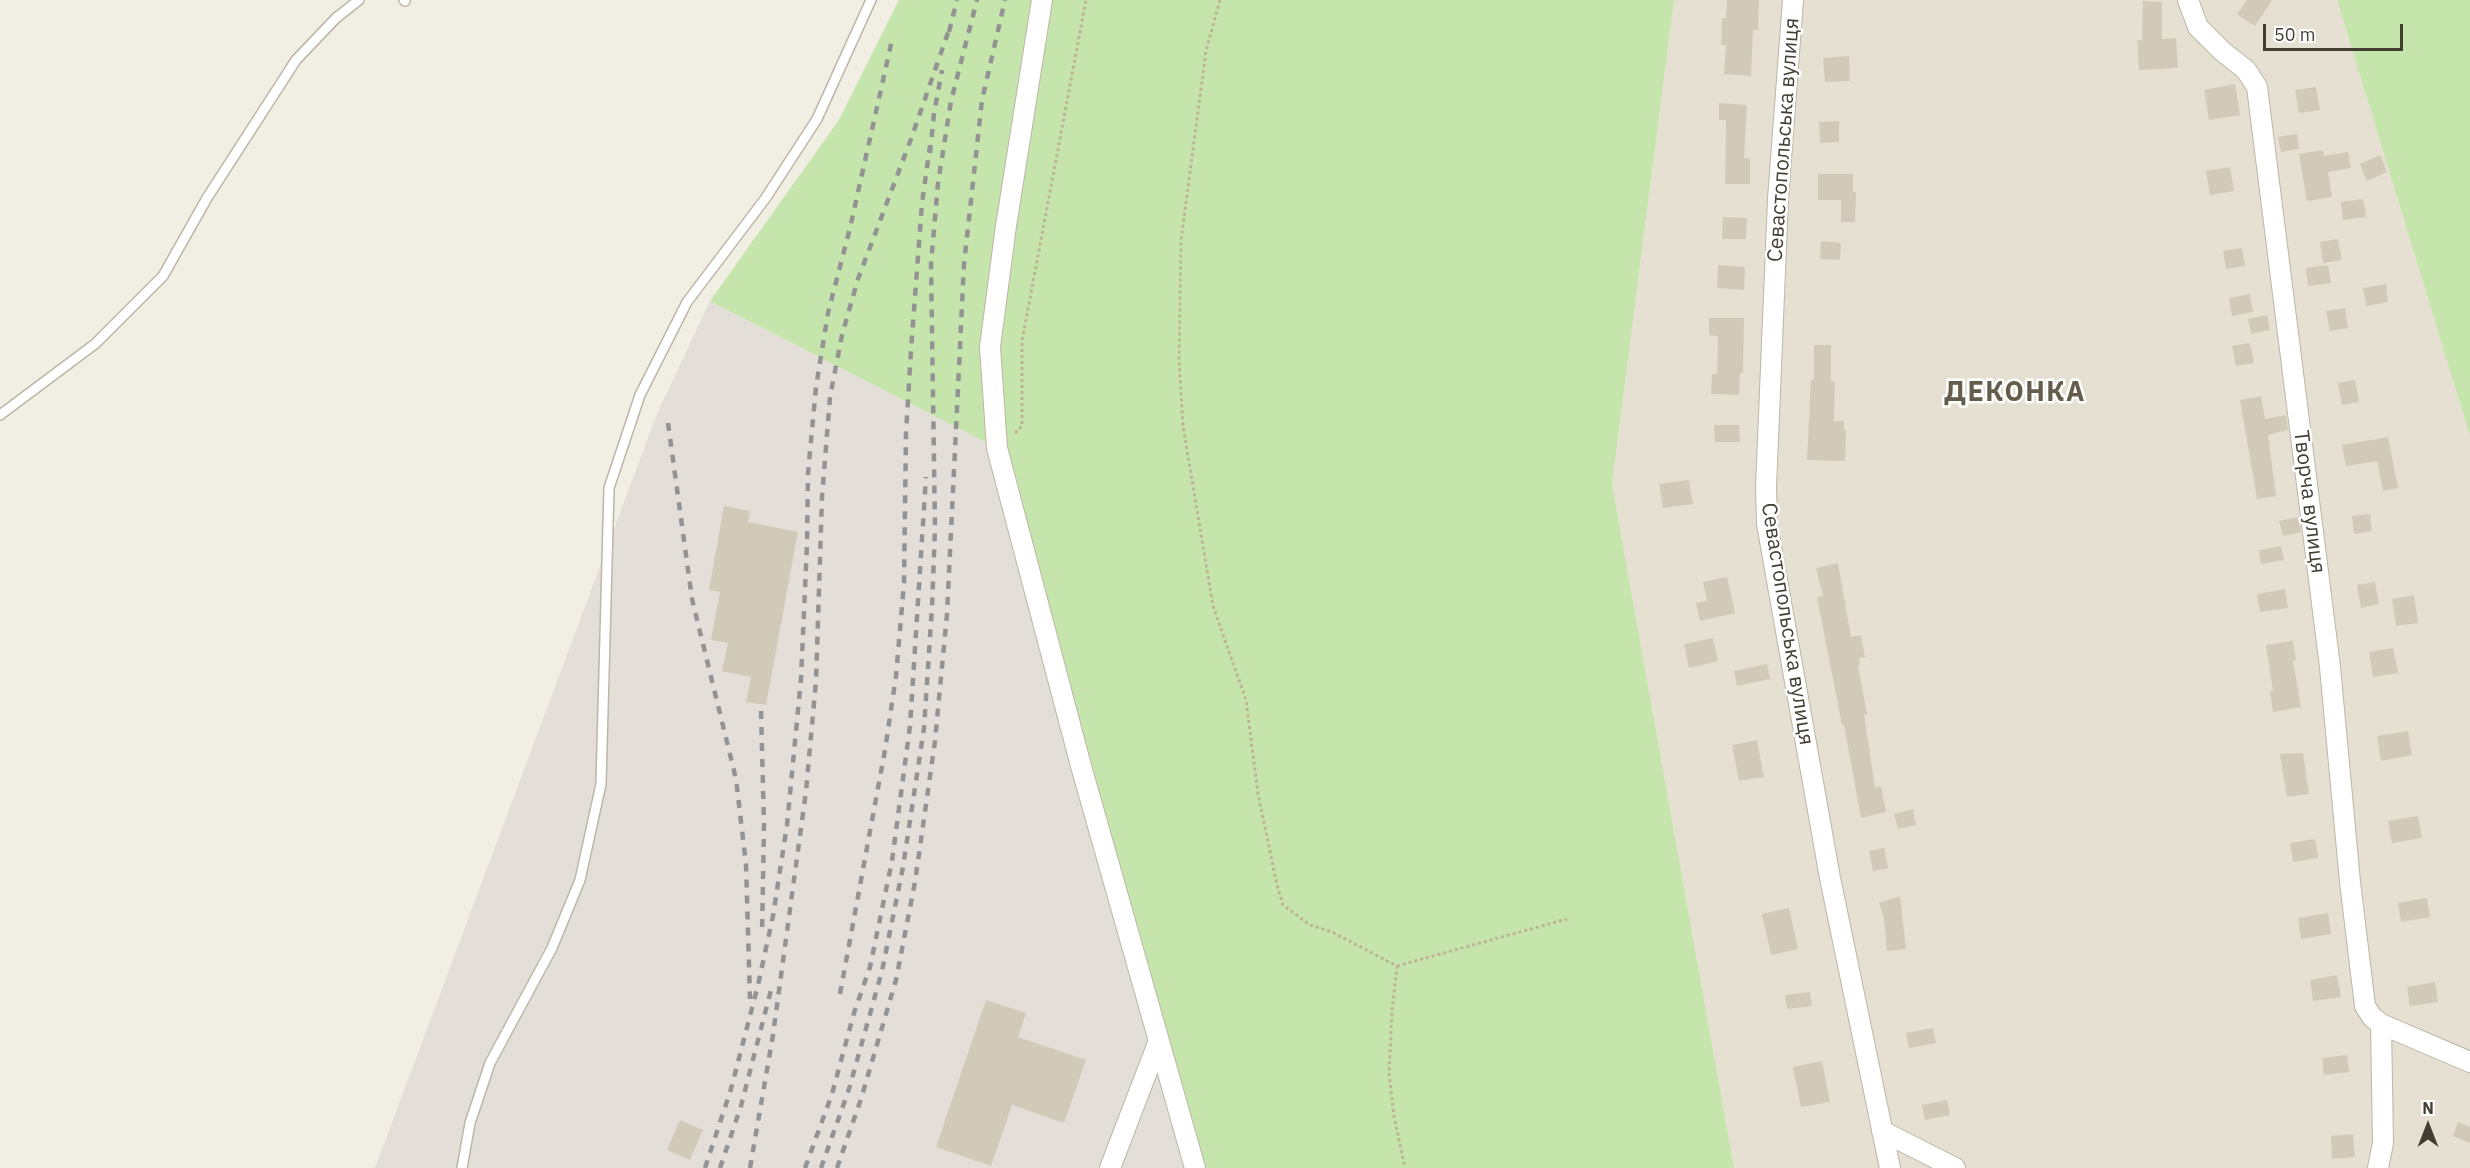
<!DOCTYPE html>
<html>
<head>
<meta charset="utf-8">
<style>
  body { margin:0 }
  #map { position:relative; width:2470px; height:1168px; overflow:hidden; background:#f1eee3; font-family:"IBM Plex Sans",sans-serif }
  canvas { display:block }
  .north { position:absolute; left:2398px; top:1096px; width:60px; height:60px; -webkit-text-stroke:4px #fff; paint-order:stroke; rotate:0deg; font-size:16px; font-weight:700; line-height:24px; text-align:center; color:#423e33 }
  .north::after { content:''; display:block; margin:auto; width:21px; height:27px; background:#423e33; clip-path:polygon(50% 0,100% 100%,50% 72%,0 100%) }
  .scale { position:absolute; left:2263px; top:24px; width:140px; height:27px; box-sizing:border-box; border:3px solid #423e33; border-top:0; padding-left:8px; font-size:18px; line-height:21px; white-space:nowrap; color:#423e33; -webkit-text-stroke:4px #fff; paint-order:stroke }
</style>
</head>
<body>
<div id="map">
<canvas width="2470" height="1168"></canvas>
<div class="north">N</div>
<div class="scale">50 m</div>
</div>
<script>
const ctx = document.querySelector('canvas').getContext('2d');
ctx.lineJoin = 'round';
function fill(path, color) { ctx.fillStyle = color; ctx.fill(path, 'evenodd'); }
const shape = rows => new Path2D(rows.map(r => 'M' + r).join(''));
function strokePath(path, color, width, dash) { ctx.strokeStyle = color; ctx.lineWidth = width; ctx.lineCap = dash ? 'butt' : 'round'; ctx.setLineDash(dash || []); ctx.stroke(path); }
function drawText(font, color, halo, rows, align = 'center') {
  ctx.font = font + ' "IBM Plex Sans",sans-serif'; ctx.lineWidth = 5; ctx.setLineDash([]); ctx.textBaseline = 'middle'; ctx.strokeStyle = halo; ctx.fillStyle = color; for (const [text, x, y, turn = 0] of rows) {
    ctx.save(); ctx.translate(x, y); ctx.rotate((+turn || 0) * Math.PI / 180); ctx.textAlign = isNaN(turn) ? turn : align; if (halo) ctx.strokeText(text, 0, 0); ctx.fillText(text, 0, 0); ctx.restore();
  }
}
const residential = shape([
  [1674,0,2337,0,2470,436,2470,1168,1734,1168,1612,484]
]);
const industrial = shape([
  [710,301,997,448,1192,1168,375,1168,657,414]
]);
const green = shape([
  [899,0,1674,0,1612,484,1734,1168,1195,1168,997,448,710,301,839,120],
  [2337,0,2470,0,2470,436]
]);
const building = shape([
  [1727,0,1759,0,1758,30,1753,30,1751,76,1724,74,1726,45,1721,45,1722,18,1726,18],
  [2247,0,2272,0,2255,26,2237,14],
  [2143,1,2162,2,2162,39,2176,38,2178,68,2139,70,2137,40,2142,40],
  [1849,56,1850,81,1825,82,1823,58],
  [2235,84,2240,115,2209,120,2204,90],
  [2316,87,2320,110,2299,113,2295,90],
  [1719,103,1747,105,1744,158,1750,158,1750,184,1725,184,1726,120,1719,120],
  [1839,121,1839,142,1820,143,1819,122],
  [2297,134,2299,149,2281,152,2278,137],
  [2323,150,2324,156,2348,152,2351,168,2328,172,2332,197,2307,201,2299,154],
  [2380,155,2387,172,2367,181,2360,164],
  [2230,167,2234,191,2210,195,2206,171],
  [1818,174,1853,174,1853,192,1856,192,1855,222,1841,222,1841,200,1818,200],
  [2363,199,2366,217,2343,220,2341,202],
  [1723,217,1747,218,1746,239,1722,239],
  [2338,239,2342,260,2323,263,2320,242],
  [1821,241,1841,243,1840,260,1820,259],
  [2242,248,2245,266,2226,269,2223,251],
  [1718,265,1745,267,1744,290,1717,288],
  [2328,265,2331,283,2308,286,2306,268],
  [2386,284,2388,302,2366,306,2363,288],
  [2250,294,2253,312,2232,316,2229,298],
  [2345,308,2348,328,2330,331,2326,311],
  [2267,315,2270,330,2251,334,2248,319],
  [1709,318,1744,318,1743,373,1740,373,1739,395,1711,394,1712,374,1717,374,1718,336,1709,335],
  [2250,343,2254,363,2236,366,2232,346],
  [1814,345,1831,345,1831,381,1835,382,1834,421,1844,421,1844,430,1846,430,1845,461,1807,460,1811,379,1814,380],
  [2355,380,2359,402,2342,405,2338,383],
  [2261,396,2265,419,2286,415,2288,430,2268,435,2276,496,2257,499,2240,400],
  [1714,425,1739,425,1740,442,1715,442],
  [2388,437,2398,488,2383,491,2377,461,2346,466,2342,445],
  [1689,480,1693,504,1663,508,1659,484],
  [724,506,750,511,748,522,798,532,766,705,746,702,751,677,722,671,728,643,711,640,720,592,709,590],
  [2370,514,2372,531,2354,534,2352,516],
  [2298,517,2301,532,2283,536,2279,521],
  [2281,546,2284,560,2261,564,2259,550],
  [1838,563,1851,637,1861,635,1865,657,1859,658,1860,665,1858,666,1867,714,1864,715,1875,788,1881,786,1886,812,1861,818,1844,725,1842,725,1817,597,1823,596,1816,568],
  [1727,577,1735,613,1700,621,1696,603,1707,601,1703,582],
  [2375,582,2379,604,2361,608,2357,585],
  [2285,589,2288,608,2260,612,2257,594],
  [2414,595,2418,623,2396,626,2392,599],
  [1713,638,1718,661,1689,668,1684,644],
  [2293,641,2296,660,2293,661,2301,707,2273,712,2270,691,2273,691,2266,645],
  [2393,648,2398,673,2373,677,2369,652],
  [1767,664,1770,679,1737,686,1734,671],
  [2408,731,2412,755,2381,761,2377,736],
  [1757,740,1764,777,1739,781,1732,745],
  [2303,753,2309,794,2287,797,2280,754],
  [1913,809,1916,825,1898,829,1894,814],
  [2418,816,2422,838,2392,843,2388,821],
  [2315,839,2318,858,2293,862,2290,843],
  [1884,848,1888,868,1873,871,1869,851],
  [1900,896,1906,949,1887,951,1884,918,1879,903],
  [2427,898,2430,917,2401,922,2398,903],
  [1789,908,1798,949,1771,955,1762,914],
  [2328,913,2331,934,2301,939,2298,918],
  [2337,975,2341,997,2313,1001,2310,980],
  [2435,982,2438,1002,2410,1006,2407,987],
  [1810,992,1812,1006,1787,1009,1785,995],
  [986,1000,1026,1013,1018,1037,1086,1060,1064,1123,1012,1105,991,1166,936,1147],
  [1933,1028,1936,1043,1909,1048,1906,1033],
  [2347,1055,2349,1072,2324,1075,2322,1058],
  [1822,1061,1830,1102,1801,1107,1793,1067],
  [1947,1100,1950,1115,1925,1120,1922,1105],
  [680,1120,703,1130,690,1160,667,1150],
  [2458,1122,2470,1127,2470,1143,2453,1136],
  [2353,1134,2355,1157,2332,1159,2331,1136]
]);
const path = shape([
  [1220,0,1206,51,1181,240,1179,360,1183,426,1213,606,1246,700,1258,794,1277,885,1283,905,1310,925,1332,932,1397,966,1392,1010,1389,1074,1394,1116,1405,1168],
  [1015,433,1022,426,1022,341,1086,0],
  [1397,966,1567,919]
]);
const service = shape([
  [404,0,405,1],
  [0,415,95,344,163,276,207,198,296,60,336,18,359,0],
  [462,1168,470,1123,490,1063,552,948,580,880,601,784,609,488,640,395,687,302,765,199,817,119,871,0]
]);
const minor = shape([
  [1042,0,1006,226,990,347,997,448,1081,766,1195,1168],
  [1793,0,1778,199,1766,487,1767,524,1830,878,1890,1168],
  [2188,0,2198,27,2222,51,2246,70,2257,87,2330,667,2350,882,2365,1006,2372,1017,2381,1024,2470,1062],
  [1882,1131,1955,1168],
  [1110,1168,1158,1043],
  [2378,1168,2383,1143,2381,1024]
]);
const rail = shape([
  [949,32,957,0],
  [930,153,934,114,942,70],
  [668,423,692,599,736,779,746,864,750,999],
  [761,711,764,825,762,935],
  [840,994,885,750,896,676,904,583,906,433,911,350,922,203,930,146],
  [705,1168,731,1089,758,985,773,916,787,825,801,679,807,544,808,473,816,387,828,313,850,228,892,40],
  [720,1168,741,1106,771,990],
  [750,1168,773,1035,806,791,816,681,822,497,830,397,842,335,858,279,911,139,951,24],
  [805,1168,832,1094,854,1013,870,967,892,861,910,726,926,477],
  [821,1168,849,1089,882,971,903,867,924,728,932,607,935,528,931,264,938,183,951,101,977,0],
  [837,1168,861,1099,896,980,915,882,935,741,947,614,964,264,982,100,1005,0]
]);
const streetNames = [
  ["Севастопольська вулиця",1784,140,-86],
  ["Творча вулиця",2309,502,83],
  ["Севастопольська вулиця",1787,624,81]
];
const districtNames = [
  ["ДЕКОНКА",2015,393]
];
fill(residential, '#e5e0d1');
fill(industrial, '#e3dfd8');
fill(green, '#c6e5ac');
fill(building, '#d2cab8');
strokePath(service, '#bcb6a6', 12);
strokePath(minor, '#bcb6a6', 22);
strokePath(path, '#bdb397', 3, [3, 3]);
strokePath(service, '#fff', 9);
strokePath(minor, '#fff', 20);
strokePath(rail, '#939393', 4.5, [8, 8]);
drawText('21px', '#423e33', '#fff', streetNames);
ctx.letterSpacing = '1.5px';
drawText('bold 27px', '#655d4b', '#fff', districtNames);
ctx.letterSpacing = '0px';
</script>
</body>
</html>
